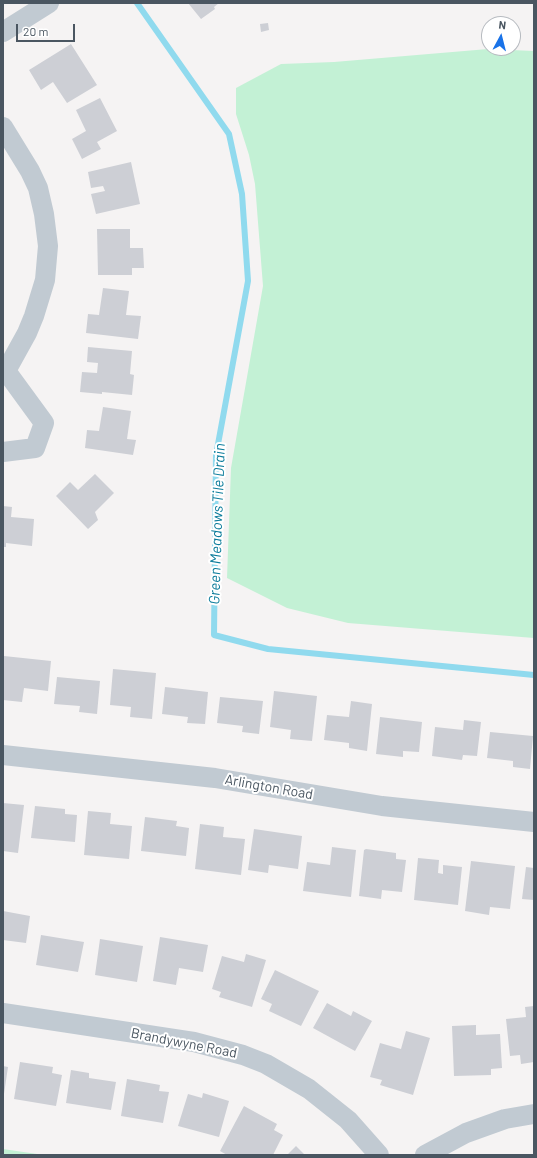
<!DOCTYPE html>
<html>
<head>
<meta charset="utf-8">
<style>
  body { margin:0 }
  #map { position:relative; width:537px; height:1158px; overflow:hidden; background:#f5f3f3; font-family:Barlow,sans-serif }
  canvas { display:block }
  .frame { position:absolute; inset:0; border:4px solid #4a5661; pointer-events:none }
  .north { position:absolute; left:481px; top:16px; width:40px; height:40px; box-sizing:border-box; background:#fff; border:1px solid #b7bbc0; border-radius:50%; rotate:7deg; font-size:11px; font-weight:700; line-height:16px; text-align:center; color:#4a5661 }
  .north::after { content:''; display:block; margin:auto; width:14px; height:18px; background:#1a73e8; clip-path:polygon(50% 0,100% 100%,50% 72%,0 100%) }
  .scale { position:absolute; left:16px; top:24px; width:59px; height:18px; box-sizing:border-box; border:2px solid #4a5661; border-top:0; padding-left:5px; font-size:12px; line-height:14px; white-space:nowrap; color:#4a5661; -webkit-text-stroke:3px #fff; paint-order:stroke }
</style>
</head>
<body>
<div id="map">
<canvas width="537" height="1158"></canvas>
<div class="frame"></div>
<div class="north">N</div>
<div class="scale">20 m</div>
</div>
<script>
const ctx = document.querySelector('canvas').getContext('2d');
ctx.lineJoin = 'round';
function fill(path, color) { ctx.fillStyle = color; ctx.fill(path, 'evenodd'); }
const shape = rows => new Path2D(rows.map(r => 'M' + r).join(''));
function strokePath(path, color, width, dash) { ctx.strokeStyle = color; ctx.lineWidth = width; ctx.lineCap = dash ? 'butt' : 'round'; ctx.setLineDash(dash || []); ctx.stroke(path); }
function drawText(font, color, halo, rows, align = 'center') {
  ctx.font = font + ' Barlow,sans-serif'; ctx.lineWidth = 4; ctx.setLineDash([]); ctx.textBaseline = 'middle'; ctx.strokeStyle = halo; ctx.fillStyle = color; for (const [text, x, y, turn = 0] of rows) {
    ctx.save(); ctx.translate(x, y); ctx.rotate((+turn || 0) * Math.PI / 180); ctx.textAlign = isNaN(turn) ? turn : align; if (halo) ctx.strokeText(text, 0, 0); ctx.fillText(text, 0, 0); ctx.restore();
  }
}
const green = shape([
  [488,49,534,51,534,638,348,623,287,608,227,578,231,468,263,286,255,184,249,155,236,114,236,88,281,64,334,62],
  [3,1149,44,1155,3,1155]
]);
const stream = shape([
  [137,3,229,134,242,194,248,281,216,455,214,635,268,649,534,675]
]);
const building = shape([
  [188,3,219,3,214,7,215,9,201,19],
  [268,23,269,30,261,32,260,24],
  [71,44,97,85,67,103,53,82,41,90,29,70],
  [100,98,117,131,97,142,101,149,82,159,72,139,86,131,76,110],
  [131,162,140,204,96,214,91,194,105,191,103,186,91,188,88,172],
  [97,229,130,229,130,248,143,248,144,268,132,268,132,275,98,275],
  [103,288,129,291,126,315,141,316,138,339,86,333,88,314,99,315],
  [88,347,132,351,130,374,134,375,132,395,102,392,102,394,80,392,82,372,97,373,98,363,87,362],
  [103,407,131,411,127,439,136,440,133,455,85,448,87,430,99,431],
  [95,474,114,493,95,512,98,520,88,529,56,496,70,482,78,490],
  [3,506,12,507,11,517,34,519,32,546,6,543,6,547,3,547],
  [4,656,51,661,48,691,24,688,22,702,3,700],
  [113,669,156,673,152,719,130,717,131,707,110,705],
  [57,677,100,681,97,714,79,712,80,706,54,704],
  [165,687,208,692,205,724,187,723,188,717,162,714],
  [274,691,317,696,312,741,290,739,291,730,270,727],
  [220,697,263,701,259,734,242,732,243,726,217,723],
  [351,701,372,704,367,751,349,748,349,743,324,740,327,715,349,717],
  [380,717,422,722,419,752,403,751,403,757,376,754],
  [464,720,481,722,477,756,463,755,462,760,432,756,435,727,463,730],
  [490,732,533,736,530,769,513,767,513,761,487,758],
  [3,803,24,805,18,853,3,851],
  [35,806,65,809,65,814,77,815,75,842,31,838],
  [88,811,111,813,110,824,132,826,129,859,84,855],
  [145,817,177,821,176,826,189,828,186,856,141,851],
  [200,824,224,827,223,837,245,839,241,875,195,869],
  [254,829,302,836,298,869,269,865,268,873,248,870],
  [332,847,356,850,351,897,303,891,307,862,330,865],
  [366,849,396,853,396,859,406,860,402,892,382,890,381,899,359,896,364,850],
  [418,858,439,860,438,873,443,874,443,865,462,867,458,905,414,900],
  [471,861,515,866,510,909,490,907,489,915,465,911],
  [526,867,534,868,534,900,522,899],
  [3,911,30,916,26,943,3,940],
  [41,935,84,942,78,972,36,965],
  [160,937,208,945,203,972,179,968,176,985,153,981],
  [100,939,143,946,137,982,95,975],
  [246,954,266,960,252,1007,219,997,221,992,212,989,222,956,244,962],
  [275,970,319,991,301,1026,269,1011,272,1004,261,999],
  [327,1003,351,1016,353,1011,372,1021,355,1051,313,1028],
  [534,1006,534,1062,521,1064,520,1055,510,1056,506,1019,526,1017,525,1007],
  [476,1025,476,1035,500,1034,502,1068,491,1069,491,1075,454,1076,452,1026],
  [406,1031,430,1038,413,1095,380,1085,382,1080,370,1077,380,1043,401,1049],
  [20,1062,53,1067,52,1073,62,1075,56,1106,14,1099],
  [3,1066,8,1067,4,1094,3,1094],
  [71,1070,89,1073,89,1078,116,1082,111,1110,66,1103],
  [127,1079,160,1085,159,1091,169,1092,163,1123,121,1116],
  [203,1093,229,1101,219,1137,178,1126,188,1094,202,1098],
  [244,1106,277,1124,274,1130,283,1135,273,1155,227,1155,220,1151],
  [296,1146,305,1155,287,1155]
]);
const minor = shape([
  [3,32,49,3],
  [3,127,30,171,38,188,44,214,48,246,45,280,34,316,27,333,6,371,3,374],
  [3,452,35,448,44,423,6,371],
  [3,755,215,778,382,806,534,822],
  [3,1013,194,1042,243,1055,266,1064,309,1089,348,1120,379,1155],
  [425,1155,466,1133,505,1119,534,1114]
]);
const streetNames = [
  ["Arlington Road",269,787,10],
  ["Brandywyne Road",184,1043,11]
];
const waterNames = [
  ["Green Meadows Tile Drain",217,524,-88]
];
fill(green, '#c3f1d5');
strokePath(stream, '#90daee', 6);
fill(building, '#cdcfd5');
strokePath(minor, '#c1cad2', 20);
drawText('14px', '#4a5661', '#fff', streetNames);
drawText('italic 15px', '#0c7c9b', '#fff', waterNames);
</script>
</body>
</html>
